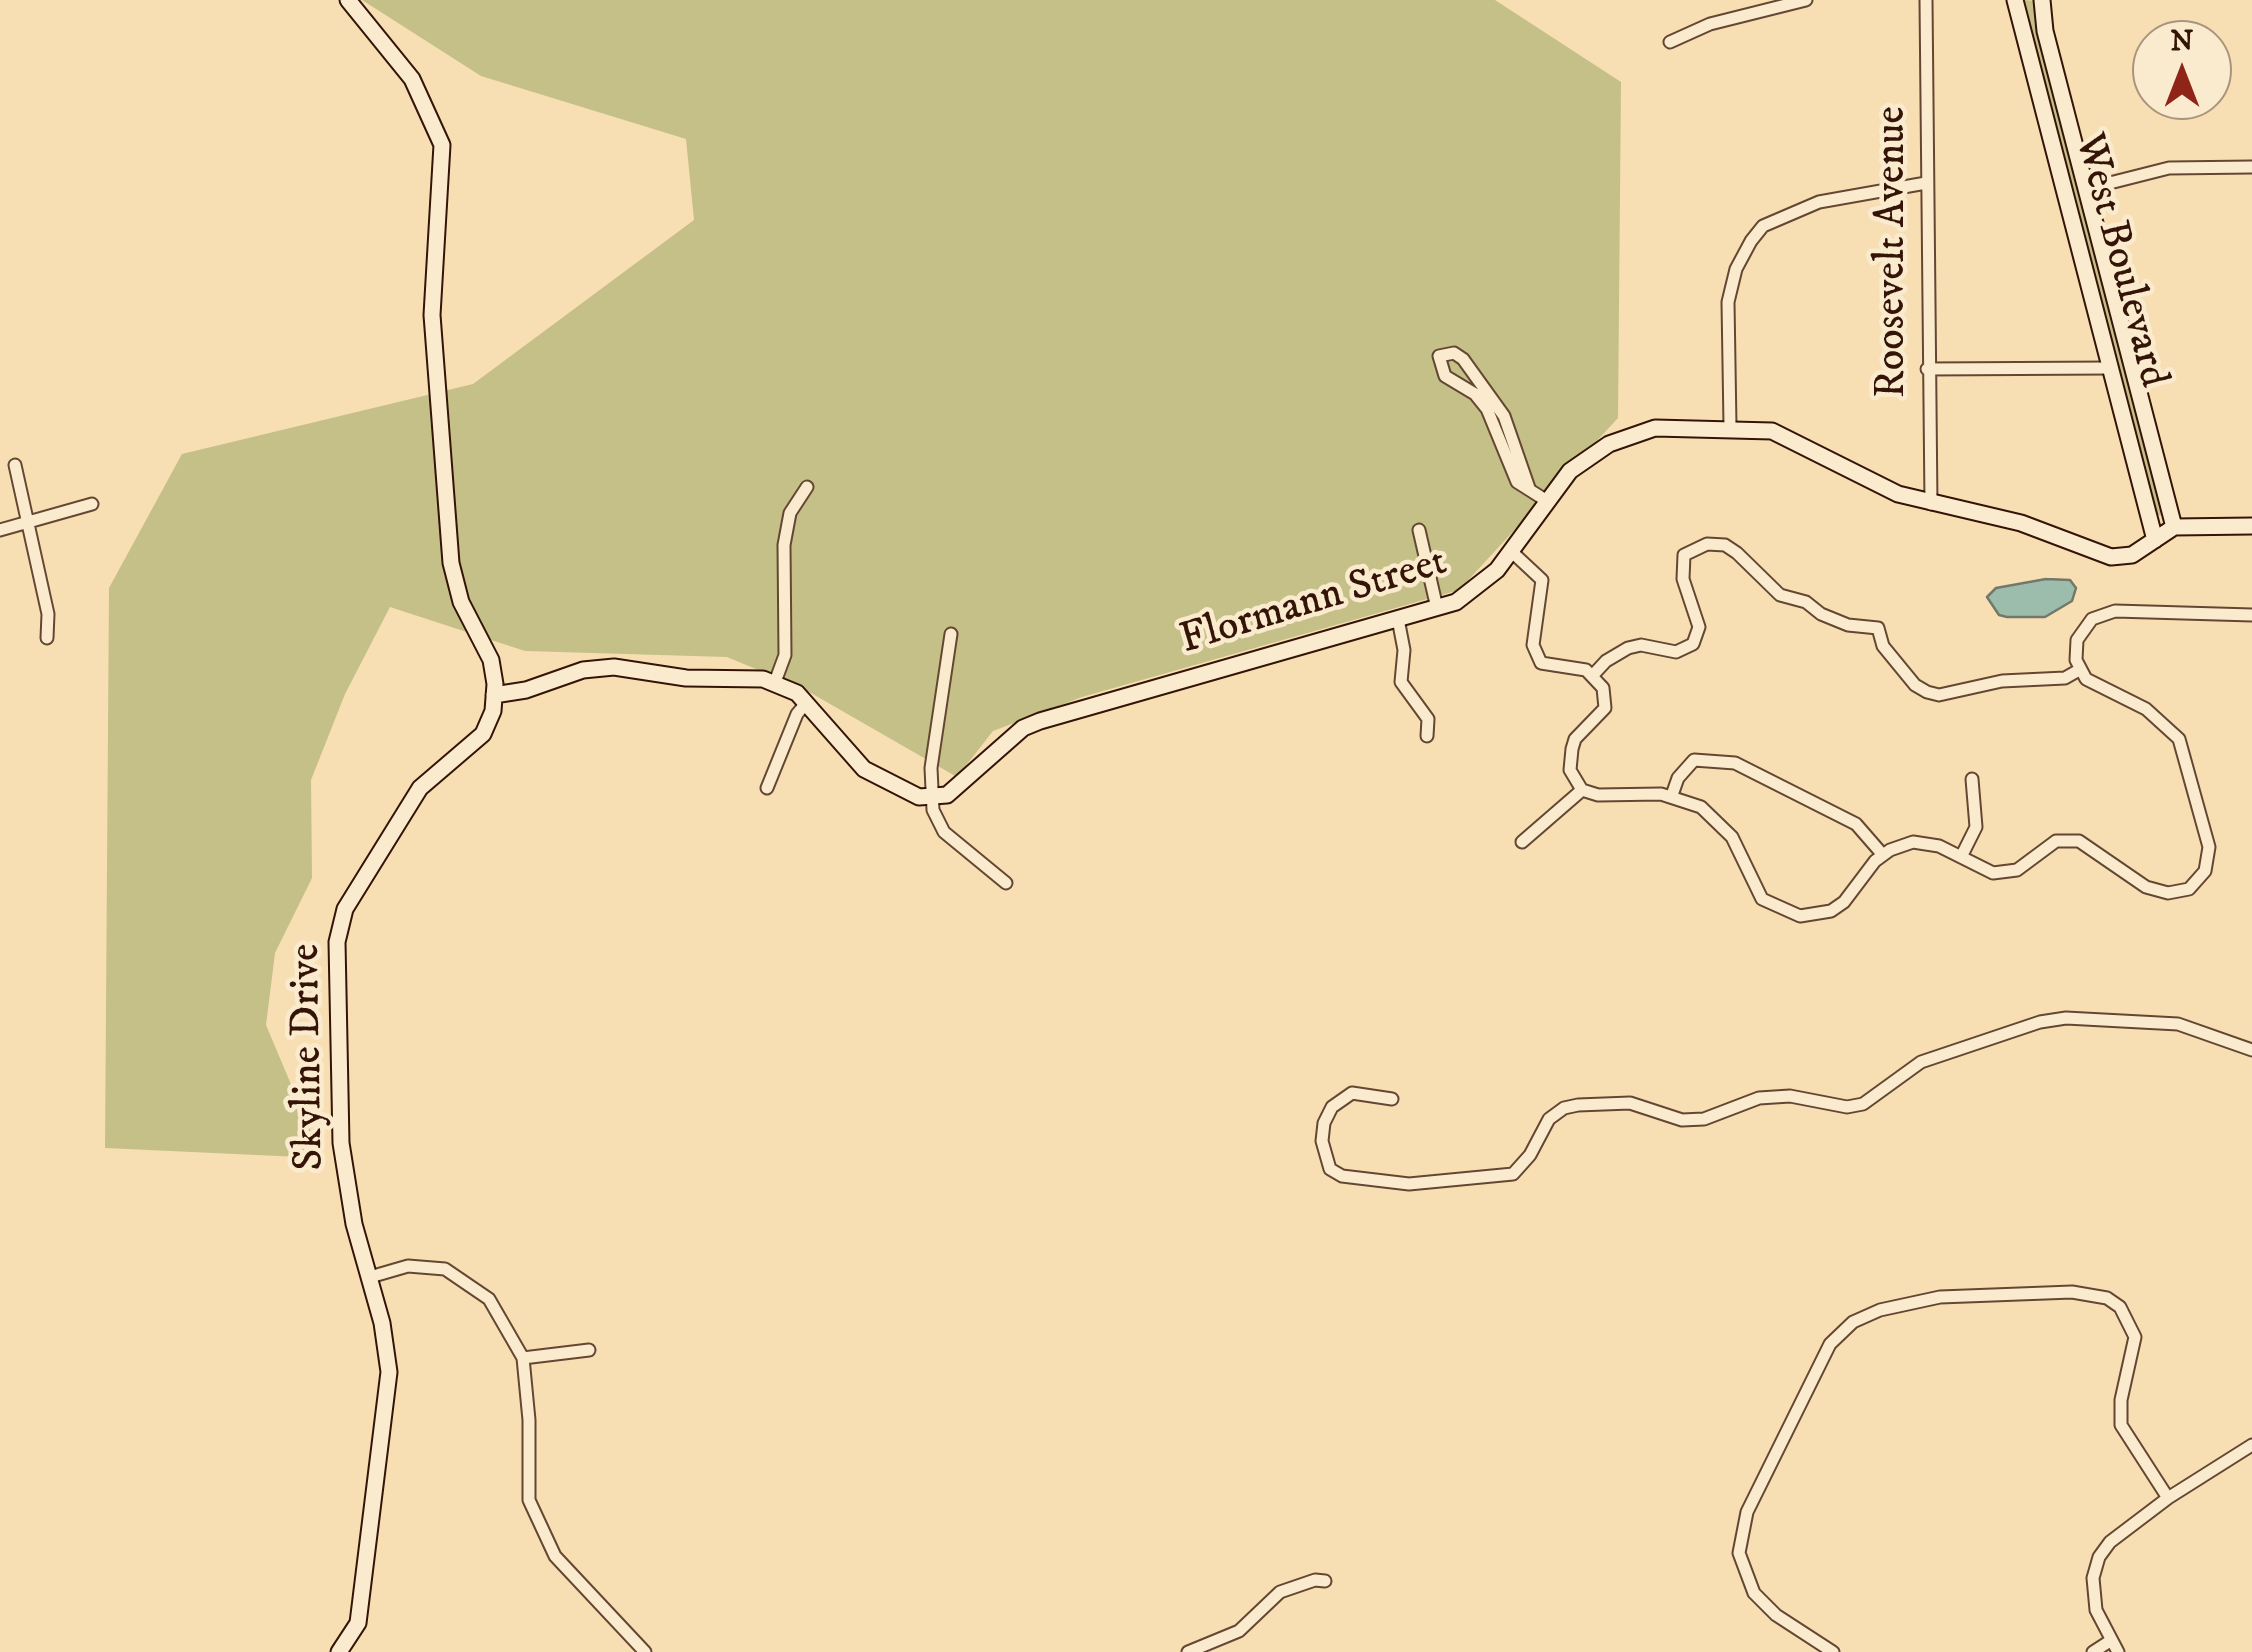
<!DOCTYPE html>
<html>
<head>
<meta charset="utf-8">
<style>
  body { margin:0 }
  #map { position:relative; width:2252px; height:1652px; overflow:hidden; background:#f7dfb3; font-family:"IM FELL DW Pica",serif }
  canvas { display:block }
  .north { position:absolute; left:2132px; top:20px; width:100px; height:100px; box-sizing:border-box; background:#faeace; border:2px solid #aa947e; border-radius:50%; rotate:0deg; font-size:28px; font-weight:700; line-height:40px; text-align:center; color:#331407 }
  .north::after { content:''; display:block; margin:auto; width:35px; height:45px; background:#8f2418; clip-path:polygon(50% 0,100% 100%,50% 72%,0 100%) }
</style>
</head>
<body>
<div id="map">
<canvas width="2252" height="1652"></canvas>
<div class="north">N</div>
</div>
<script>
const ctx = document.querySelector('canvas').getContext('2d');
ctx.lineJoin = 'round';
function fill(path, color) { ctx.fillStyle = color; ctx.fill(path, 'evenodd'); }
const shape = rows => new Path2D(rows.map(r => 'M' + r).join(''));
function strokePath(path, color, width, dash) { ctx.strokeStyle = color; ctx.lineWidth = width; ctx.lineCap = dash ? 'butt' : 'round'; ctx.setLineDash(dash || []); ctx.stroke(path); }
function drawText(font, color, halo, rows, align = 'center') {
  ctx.font = font + ' "IM FELL DW Pica",serif'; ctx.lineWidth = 9; ctx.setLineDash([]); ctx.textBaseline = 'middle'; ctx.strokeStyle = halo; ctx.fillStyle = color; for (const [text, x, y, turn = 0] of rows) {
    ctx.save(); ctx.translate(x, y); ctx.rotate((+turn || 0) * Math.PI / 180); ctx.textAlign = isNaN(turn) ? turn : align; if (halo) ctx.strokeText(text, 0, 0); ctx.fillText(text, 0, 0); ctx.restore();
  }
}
const green = shape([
  [362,0,1495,0,1621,82,1618,418,1459,590,1082,697,993,731,957,777,804,689,727,657,525,651,390,607,345,694,311,780,312,878,275,953,266,1025,322,1158,105,1148,109,588,182,454,473,384,694,220,686,139,481,76],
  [2024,0,2036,1,2166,513,2162,516,2156,514,2150,494]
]);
const water = shape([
  [2046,579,2070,580,2076,588,2072,601,2045,617,2007,617,1999,615,1987,597,1996,588,2046,579]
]);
const street = shape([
  [1926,0,1931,504],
  [1670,42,1710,24,1806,0],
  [2086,189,2169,168,2252,167],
  [1927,369,2111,368],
  [1730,426,1728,302,1736,269,1751,241,1763,226,1819,202,1926,183],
  [15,465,48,614,47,638],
  [1529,488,1504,416,1463,359,1454,353,1439,356,1445,376,1475,394,1487,409,1517,482,1547,501],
  [0,530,92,504],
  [1419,530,1437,608],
  [1512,552,1542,580,1533,645,1541,663,1586,670,1603,688,1605,708,1575,739,1572,749,1570,770,1582,790,1598,795,1661,794,1701,807,1732,837,1762,899,1800,916,1831,911,1844,902,1875,861,1890,850,1913,842,1939,846,1993,873,2017,870,2056,841,2079,841,2146,887,2168,893,2189,889,2205,871,2209,847,2179,739,2146,709,2086,679,2076,660,2077,640,2092,619,2115,611,2252,615],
  [1398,619,1404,650,1401,682,1428,719,1427,736],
  [951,634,931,768,933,810,944,832,1006,883],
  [1593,675,1606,661,1628,648,1641,645,1676,652,1693,644,1699,627,1683,579,1684,555,1707,544,1725,545,1737,553,1780,595,1806,602,1821,614,1848,625,1878,628,1883,646,1915,685,1927,692,1939,695,2002,681,2065,678,2079,670],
  [775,682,785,655,784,545,790,513,807,487],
  [767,788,797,714,807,702],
  [1672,795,1678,778,1694,760,1735,763,1856,824,1883,855],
  [1522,842,1582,790],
  [1961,857,1976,827,1972,779],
  [1392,1099,1352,1093,1332,1107,1324,1123,1322,1141,1330,1169,1342,1176,1409,1184,1513,1174,1530,1155,1549,1119,1564,1108,1578,1105,1630,1103,1682,1120,1704,1119,1759,1098,1790,1096,1847,1107,1863,1104,1921,1062,2040,1022,2066,1018,2178,1024,2252,1050],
  [370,1277,408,1266,445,1269,489,1299,523,1358,529,1420,529,1500,555,1556,645,1652],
  [523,1358,589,1350],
  [1188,1652,1239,1631,1280,1592,1315,1580,1325,1581],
  [1833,1652,1776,1615,1754,1593,1739,1553,1747,1512,1830,1344,1853,1322,1880,1310,1940,1297,2072,1292,2107,1298,2120,1307,2135,1337,2121,1400,2121,1425,2168,1498],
  [2093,1652,2110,1641],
  [2118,1652,2096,1610,2093,1578,2099,1557,2110,1542,2168,1498,2252,1445]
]);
const secondary = shape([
  [2015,0,2155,540],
  [2042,0,2045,31,2174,527],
  [494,695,526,690,583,670,614,667,686,678,763,679,797,693,864,769,919,797,947,795,1023,728,1040,721,1456,602,1497,570,1570,471,1609,444,1655,428,1772,431,1898,494,2021,523,2111,557,2132,555,2174,527,2252,526],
  [339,1652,358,1623,389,1372,382,1323,354,1224,341,1143,337,942,345,909,420,788,483,734,493,711,495,684,491,660,461,602,451,563,432,315,442,145,412,79,348,0]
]);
const streetNames = [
  ["Roosevelt Avenue",1894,252,-90],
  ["West Boulevard",2119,261,75],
  ["Flormann Street",1314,603,-17],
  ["Skyline Drive",310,1057,-91]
];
fill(green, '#c4c088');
fill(water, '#9dbdac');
strokePath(water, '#73796a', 2.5);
strokePath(street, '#644732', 15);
strokePath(secondary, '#331407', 19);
strokePath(street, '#faeace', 11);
strokePath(secondary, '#faeace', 15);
drawText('42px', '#331407', '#faeace', streetNames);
</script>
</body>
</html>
